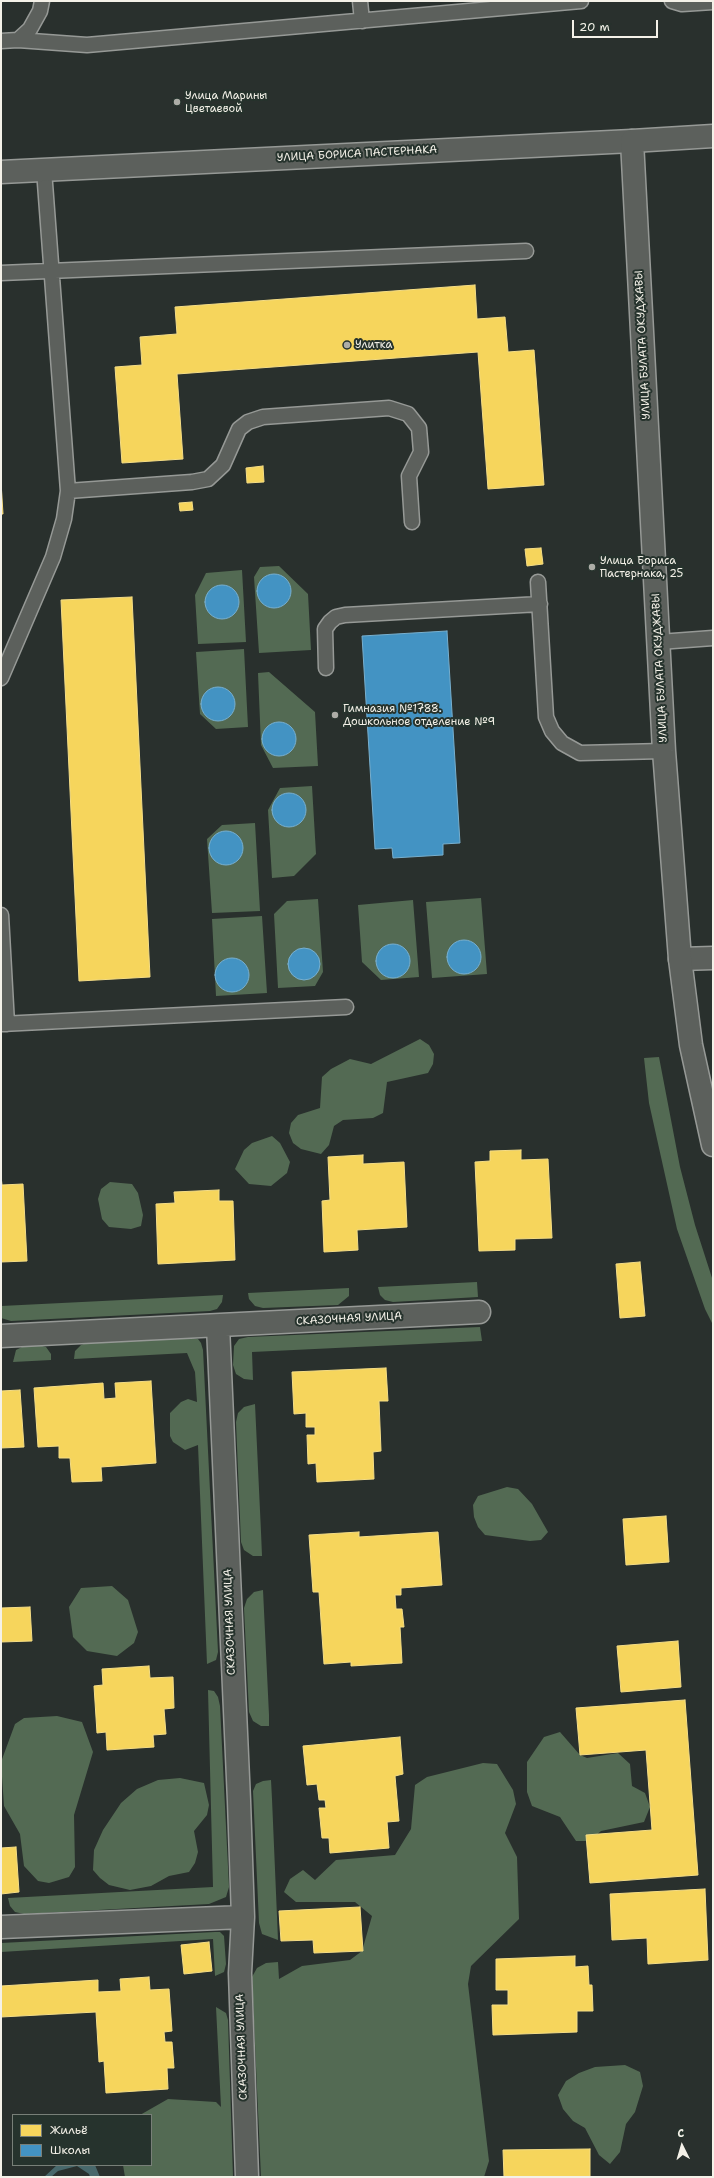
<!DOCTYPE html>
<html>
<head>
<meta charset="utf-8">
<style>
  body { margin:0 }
  #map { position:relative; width:714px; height:2178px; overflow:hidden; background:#29302d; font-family:"Shantell Sans",sans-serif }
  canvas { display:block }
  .frame { position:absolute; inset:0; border:2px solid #f4f1e8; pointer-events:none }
  .legend { position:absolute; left:12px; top:2114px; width:140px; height:52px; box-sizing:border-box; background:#26332d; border:1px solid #787f78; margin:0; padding:5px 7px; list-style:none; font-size:12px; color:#f4f1e8 }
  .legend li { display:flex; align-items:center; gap:8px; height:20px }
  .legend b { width:20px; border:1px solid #787f78 }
  .north { position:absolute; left:662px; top:2126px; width:40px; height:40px; -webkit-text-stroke:3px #26332d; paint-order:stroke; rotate:355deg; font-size:11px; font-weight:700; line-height:16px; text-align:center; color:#f4f1e8 }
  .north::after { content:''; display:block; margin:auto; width:14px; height:18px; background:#f4f1e8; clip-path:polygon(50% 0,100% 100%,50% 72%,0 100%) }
  .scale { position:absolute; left:572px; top:20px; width:86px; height:18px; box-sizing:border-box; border:2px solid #f4f1e8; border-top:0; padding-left:5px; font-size:12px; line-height:14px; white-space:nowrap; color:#f4f1e8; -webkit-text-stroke:3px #26332d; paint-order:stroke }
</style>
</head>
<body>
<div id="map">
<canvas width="714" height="2178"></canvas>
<div class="frame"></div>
<ul class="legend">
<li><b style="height:11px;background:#f6d55c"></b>Жильё</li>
<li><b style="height:11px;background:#4393c3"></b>Школы</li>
</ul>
<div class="north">С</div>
<div class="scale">20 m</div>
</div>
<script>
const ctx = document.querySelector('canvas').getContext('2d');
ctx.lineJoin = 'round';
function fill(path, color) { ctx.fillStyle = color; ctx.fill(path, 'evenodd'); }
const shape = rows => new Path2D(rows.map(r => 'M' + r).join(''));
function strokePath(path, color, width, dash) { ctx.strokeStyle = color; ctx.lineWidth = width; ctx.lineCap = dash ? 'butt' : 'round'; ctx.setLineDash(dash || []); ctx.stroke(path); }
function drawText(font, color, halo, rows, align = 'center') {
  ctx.font = font + ' "Shantell Sans",sans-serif'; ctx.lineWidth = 4; ctx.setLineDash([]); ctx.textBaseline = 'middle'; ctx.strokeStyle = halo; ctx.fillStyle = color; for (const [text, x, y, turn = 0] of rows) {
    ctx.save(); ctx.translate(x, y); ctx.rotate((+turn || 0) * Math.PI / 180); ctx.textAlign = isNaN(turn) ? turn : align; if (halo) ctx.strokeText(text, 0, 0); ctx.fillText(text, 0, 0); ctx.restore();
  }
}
const green = shape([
  [279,566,308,594,311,650,259,653,254,577,260,567],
  [242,570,246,642,198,644,195,595,206,573],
  [244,649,248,727,216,729,200,714,196,652],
  [269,672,315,712,318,766,273,768,261,745,258,673],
  [312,786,316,854,294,876,272,878,268,810,280,788],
  [255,823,260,911,212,913,207,839,222,825],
  [481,898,487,974,432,978,426,902],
  [318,899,323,972,315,986,278,988,274,914,287,901],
  [413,900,419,977,381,980,362,962,358,905],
  [262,916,267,993,216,996,212,919],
  [420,1039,429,1045,434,1054,433,1064,428,1073,387,1082,383,1113,373,1118,343,1120,334,1126,329,1145,321,1154,301,1149,293,1143,289,1133,291,1123,298,1115,320,1108,322,1077,331,1069,350,1059,371,1064],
  [659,1057,680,1167,695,1225,713,1281,713,1325,705,1309,677,1229,649,1103,644,1058],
  [272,1136,280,1143,290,1162,287,1173,271,1186,249,1184,235,1169,244,1150,252,1143],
  [110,1182,132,1184,138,1193,143,1215,141,1226,131,1229,109,1227,102,1219,98,1199,101,1189],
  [477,1282,478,1297,393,1302,385,1300,380,1295,378,1287],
  [349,1288,349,1296,338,1305,263,1308,255,1306,249,1299,248,1293],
  [223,1295,222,1302,217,1309,210,1311,11,1321,1,1318,1,1306],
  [480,1327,482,1341,252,1352,253,1380,244,1379,236,1374,233,1365,234,1346,239,1339,248,1337],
  [191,1338,198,1339,201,1343,203,1350,218,1652,216,1660,207,1664,198,1445,185,1450,173,1442,170,1436,170,1413,181,1402,188,1399,197,1402,195,1372,187,1353,74,1359,75,1351,81,1345,86,1343],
  [39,1345,46,1347,51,1354,51,1360,13,1362,16,1350,24,1346],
  [255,1404,261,1532,262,1556,253,1556,244,1550,241,1542,236,1422,238,1413,244,1407],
  [507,1487,518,1489,532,1504,548,1532,541,1540,530,1541,485,1535,478,1527,474,1517,473,1505,478,1496],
  [112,1586,128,1600,138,1632,134,1643,117,1656,87,1651,73,1637,69,1607,81,1588],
  [263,1590,269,1715,269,1726,261,1726,253,1721,249,1712,244,1608,247,1599,254,1592],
  [208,1690,214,1691,218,1697,220,1706,229,1887,226,1897,209,1904,24,1914,15,1912,10,1906,8,1898,213,1887],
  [57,1716,82,1722,93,1752,74,1815,75,1867,69,1877,49,1883,38,1881,24,1866,20,1834,4,1806,1,1762,15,1724,24,1718],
  [560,1732,580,1755,587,1758,618,1753,630,1764,632,1786,645,1793,650,1807,644,1822,601,1831,590,1841,576,1841,560,1817,532,1806,527,1792,527,1762,544,1737],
  [483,1763,497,1764,513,1790,516,1804,505,1833,517,1857,519,1919,471,1966,468,1984,489,2161,484,2177,261,2177,252,1977,257,1968,266,1963,278,1962,279,1979,302,1966,350,1960,362,1951,372,1916,355,1902,296,1902,284,1892,290,1879,303,1870,315,1880,336,1860,395,1855,411,1829,415,1785,427,1777],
  [180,1778,204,1783,209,1805,207,1815,194,1831,198,1852,195,1863,189,1872,169,1876,151,1886,130,1890,109,1885,100,1878,93,1870,94,1850,103,1830,121,1803,137,1789,158,1780],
  [271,1780,272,1799,278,1940,262,1934,259,1923,253,1791,256,1784,263,1781],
  [215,1932,220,1932,224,1936,226,1964,224,1972,215,1976,213,1939,1,1952,1,1943],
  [216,2007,226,2013,228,2020,233,2177,125,2177,123,2165,151,2165,151,2115,140,2115,168,2099,216,2102,221,2107],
  [625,2065,640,2072,643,2086,635,2112,626,2124,620,2152,610,2164,599,2155,585,2128,573,2121,563,2109,558,2095,566,2081,579,2073,595,2067]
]);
const water = shape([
  [57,2165,95,2165,100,2177,90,2177,89,2174,77,2166,58,2171,51,2177,44,2177]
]);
const homes = shape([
  [475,285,477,319,505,317,508,352,534,350,544,485,488,489,478,352,177,374,183,459,122,463,115,367,142,365,140,337,177,334,175,307,475,285],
  [263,466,264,482,247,483,246,468,263,466],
  [1,482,3,514,1,514,1,482],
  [192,502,193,510,180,511,179,503,192,502],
  [541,548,543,564,527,566,525,549,541,548],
  [132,597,150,977,79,981,61,600,132,597],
  [521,1150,521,1160,548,1159,552,1238,515,1239,515,1250,479,1251,475,1162,490,1161,490,1151,521,1150],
  [363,1155,363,1164,404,1162,407,1227,357,1230,358,1250,324,1252,322,1201,330,1200,328,1157,363,1155],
  [1,1176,2,1185,23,1184,27,1261,1,1262,1,1176],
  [219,1190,219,1201,233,1201,235,1260,158,1264,156,1204,175,1203,174,1192,219,1190],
  [640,1262,645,1316,620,1318,616,1264,640,1262],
  [386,1368,388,1401,379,1401,381,1451,373,1452,374,1479,317,1482,316,1463,308,1464,307,1435,315,1435,315,1427,306,1427,306,1413,294,1414,292,1372,386,1368],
  [151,1381,156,1463,101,1467,102,1481,72,1482,70,1458,59,1458,59,1446,38,1447,34,1388,103,1383,104,1399,116,1398,115,1383,151,1381],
  [20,1390,24,1447,1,1448,1,1391,20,1390],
  [666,1516,669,1562,626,1565,623,1519,666,1516],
  [359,1532,359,1537,438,1532,442,1585,401,1588,401,1595,395,1595,396,1609,402,1609,404,1627,400,1627,402,1663,351,1666,351,1662,324,1664,319,1592,313,1592,309,1535,359,1532],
  [30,1607,32,1641,1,1642,1,1608,30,1607],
  [678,1641,681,1687,621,1692,617,1646,678,1641],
  [149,1666,150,1678,173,1677,174,1708,164,1709,166,1734,153,1735,154,1747,107,1750,106,1732,97,1733,94,1686,103,1685,102,1669,149,1666],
  [685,1700,698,1875,590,1883,586,1835,652,1830,646,1750,580,1755,576,1708,685,1700],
  [400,1737,403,1774,395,1776,399,1821,387,1822,389,1848,330,1853,329,1838,322,1838,319,1808,326,1808,325,1800,319,1800,317,1784,307,1785,303,1746,400,1737],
  [16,1847,19,1892,1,1894,1,1848,16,1847],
  [705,1889,708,1960,648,1964,647,1938,612,1940,610,1894,705,1889],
  [360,1907,363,1951,314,1953,313,1940,281,1941,279,1911,360,1907],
  [209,1942,212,1971,184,1974,181,1945,209,1942],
  [575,1956,575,1967,588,1966,589,1985,592,1985,593,2011,577,2011,577,2032,493,2035,492,2005,508,2005,508,1990,496,1990,496,1959,575,1956],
  [149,1977,150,1990,169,1989,172,2031,164,2032,165,2042,172,2042,174,2068,167,2068,168,2089,106,2093,104,2061,99,2062,96,2012,1,2017,1,1986,98,1980,98,1992,121,1991,120,1979,149,1977],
  [590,2149,590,2177,504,2177,503,2150,590,2149]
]);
const schools = shape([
  '257 591a17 17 0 1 1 34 0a17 17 0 1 1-34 0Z',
  '205 602a17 17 0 1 1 34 0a17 17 0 1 1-34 0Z',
  [447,631,460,843,443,844,443,855,393,858,392,848,375,849,362,636,447,631],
  '201 704a17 17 0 1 1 34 0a17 17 0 1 1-34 0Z',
  '262 739a17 17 0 1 1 34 0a17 17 0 1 1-34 0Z',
  '272 810a17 17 0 1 1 34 0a17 17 0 1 1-34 0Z',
  '209 848a17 17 0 1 1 34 0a17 17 0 1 1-34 0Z',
  '447 957a17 17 0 1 1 34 0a17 17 0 1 1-34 0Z',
  '376 961a17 17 0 1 1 34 0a17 17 0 1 1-34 0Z',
  '288 964a16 16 0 1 1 32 0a16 16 0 1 1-32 0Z',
  '215 975a17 17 0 1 1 34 0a17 17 0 1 1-34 0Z'
]);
const lane = shape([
  [360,1,362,21],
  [672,1,682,4,713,2],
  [18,40,87,45,581,1],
  [1,41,18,40,30,29,40,11,42,1],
  [1,273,526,251],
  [68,491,192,482,208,479,223,465,239,429,248,422,263,417,389,408,408,414,419,428,421,452,409,476,412,522],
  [538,582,546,717,552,731,562,743,580,753,664,751],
  [659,642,713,638],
  [326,668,325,629,330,622,336,617,345,615,540,604],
  [1,678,53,557,64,519,68,491,44,170],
  [1,915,7,1024],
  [1,1024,346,1007]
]);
const street = shape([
  [1,172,632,141],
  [680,959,713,958],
  [218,1326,239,1801,243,1917,240,1973,247,2177],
  [1,1336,479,1312],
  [1,1927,243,1917]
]);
const secondary = shape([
  [713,136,632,141,664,751,680,959,691,1045,713,1145]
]);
const markers = [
  [177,102,4,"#adada7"],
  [347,345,4,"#adada7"],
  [592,567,4,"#adada7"],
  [335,715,4,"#adada7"]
];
const poiNames = [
  ["Улица Марины",185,96],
  ["Цветаевой",185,109],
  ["Улитка",355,345],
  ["Улица Бориса",600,561],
  ["Пастернака, 25",600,574],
  ["Гимназия №1788.",343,709],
  ["Дошкольное отделение №9",343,722]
];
const streetNames = [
  ["УЛИЦА БОРИСА ПАСТЕРНАКА",357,154,-3],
  ["УЛИЦА БУЛАТА ОКУДЖАВЫ",643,345,-93],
  ["УЛИЦА БУЛАТА ОКУДЖАВЫ",660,668,-93],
  ["СКАЗОЧНАЯ УЛИЦА",349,1319,-3],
  ["СКАЗОЧНАЯ УЛИЦА",230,1622,-92],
  ["СКАЗОЧНАЯ УЛИЦА",242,2047,-92]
];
fill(green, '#536a53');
fill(water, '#48686b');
fill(homes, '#f6d55c');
strokePath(homes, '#f5dd86', 1);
fill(schools, '#4393c3');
strokePath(schools, '#78afce', 1);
strokePath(lane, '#969996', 17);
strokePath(street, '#969996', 25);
strokePath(secondary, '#969996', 25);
strokePath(lane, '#5c605c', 14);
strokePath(street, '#5c605c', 22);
strokePath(secondary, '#5c605c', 22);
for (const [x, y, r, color] of markers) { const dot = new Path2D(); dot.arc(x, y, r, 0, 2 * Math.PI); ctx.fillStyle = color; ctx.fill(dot); strokePath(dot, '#26332d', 1.5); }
drawText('11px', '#f4f1e8', '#26332d', poiNames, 'left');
drawText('11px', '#f4f1e8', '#26332d', streetNames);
</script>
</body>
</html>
